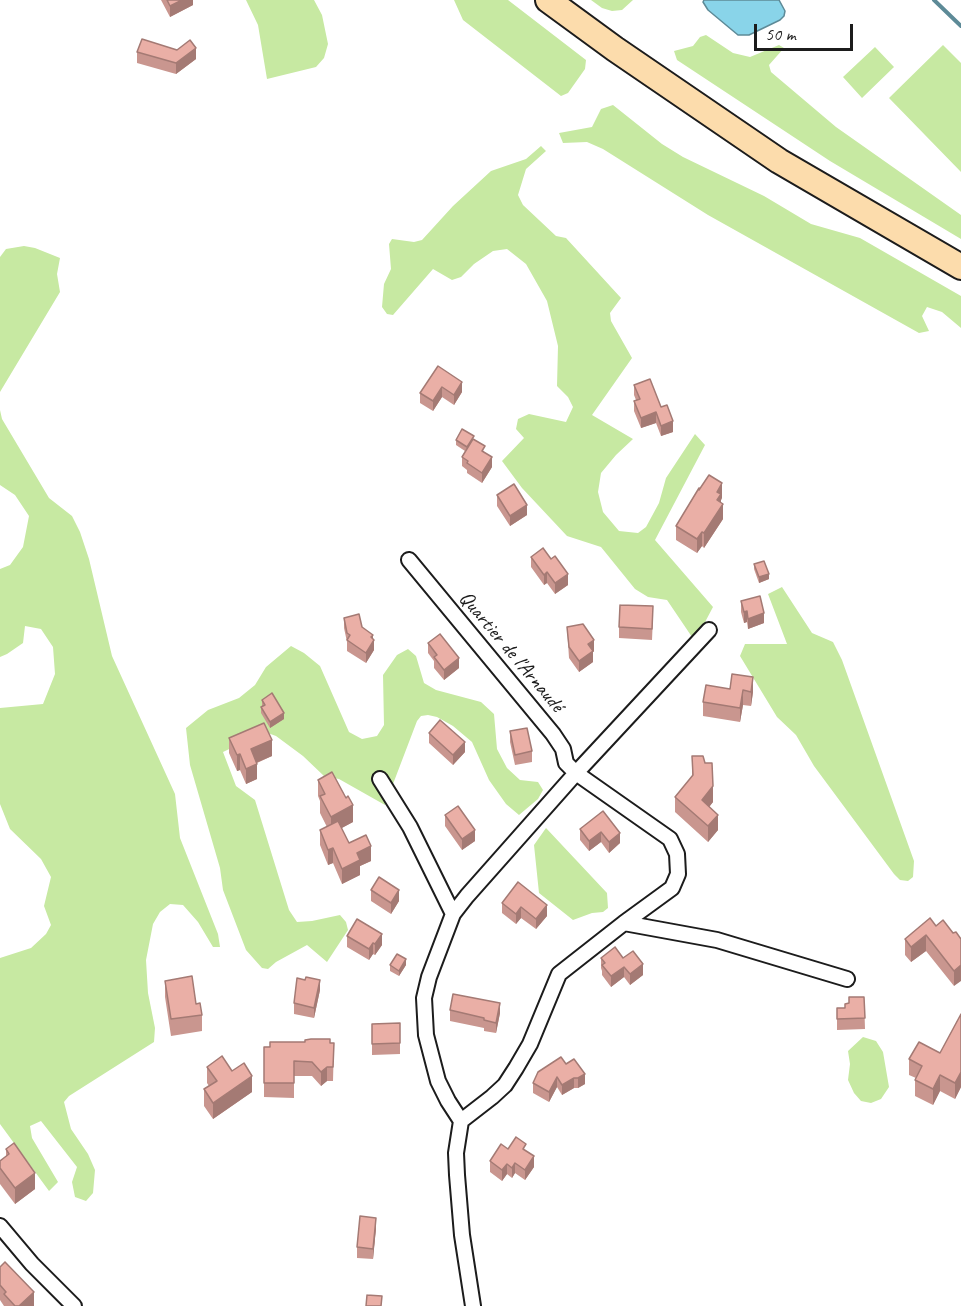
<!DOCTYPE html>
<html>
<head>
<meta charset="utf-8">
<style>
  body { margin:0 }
  #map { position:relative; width:961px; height:1306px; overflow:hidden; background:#fff; font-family:Caveat,sans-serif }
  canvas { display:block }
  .scale { position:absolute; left:754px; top:24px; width:99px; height:27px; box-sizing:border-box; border:3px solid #1c1c1c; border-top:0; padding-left:8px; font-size:18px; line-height:21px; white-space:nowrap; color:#1c1c1c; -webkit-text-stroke:4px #fff; paint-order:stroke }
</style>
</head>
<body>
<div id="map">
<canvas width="961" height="1306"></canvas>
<div class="scale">50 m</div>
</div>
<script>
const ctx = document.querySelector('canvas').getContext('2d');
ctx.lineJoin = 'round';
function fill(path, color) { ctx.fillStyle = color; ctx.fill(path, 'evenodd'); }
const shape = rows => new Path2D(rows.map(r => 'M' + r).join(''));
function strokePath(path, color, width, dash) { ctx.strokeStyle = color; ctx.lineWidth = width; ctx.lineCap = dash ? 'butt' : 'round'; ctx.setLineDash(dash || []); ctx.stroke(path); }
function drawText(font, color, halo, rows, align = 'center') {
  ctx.font = font + ' Caveat,sans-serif'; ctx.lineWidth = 4.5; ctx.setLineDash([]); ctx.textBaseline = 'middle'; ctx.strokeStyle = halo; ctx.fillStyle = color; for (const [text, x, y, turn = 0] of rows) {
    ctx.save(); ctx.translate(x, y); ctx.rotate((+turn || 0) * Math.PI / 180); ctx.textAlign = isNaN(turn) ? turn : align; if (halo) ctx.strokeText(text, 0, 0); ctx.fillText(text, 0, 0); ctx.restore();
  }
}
const green = shape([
  [246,0,314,0,322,15,328,44,324,58,316,67,267,79,258,25],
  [454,0,508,0,586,60,585,69,568,93,561,96,463,20],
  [591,0,633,0,622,10,612,11,602,8],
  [706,35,733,53,750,57,779,45,784,48,769,65,771,72,836,127,961,215,961,239,830,161,677,60,674,51,693,46,700,37],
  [943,45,961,63,961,172,889,98],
  [875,47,894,67,862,98,843,77],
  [613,105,662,144,683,157,764,196,811,224,860,238,961,296,961,328,942,312,927,307,922,316,929,331,919,333,708,215,603,149,587,142,563,143,559,133,592,127,601,109],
  [541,146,546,151,526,169,518,195,523,205,556,236,566,238,621,298,610,313,611,321,632,358,592,415,633,439,616,455,601,473,598,492,603,512,619,531,638,533,646,527,659,503,666,478,695,434,705,445,655,540,713,607,704,624,692,637,667,600,648,597,635,589,601,547,567,536,522,488,502,461,524,438,516,429,518,419,529,414,566,422,573,407,568,397,557,386,558,346,547,301,526,264,507,249,493,251,474,264,461,277,452,280,433,269,393,315,387,314,382,307,384,284,391,269,389,244,392,239,414,242,422,240,453,206,491,171,526,159],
  [24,246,35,248,60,258,57,274,60,292,0,392,0,257,6,249],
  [0,410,2,419,49,498,72,516,80,532,89,559,112,656,175,794,180,838,218,934,220,947,213,947,198,922,183,905,170,904,160,912,153,924,146,960,148,993,155,1028,154,1042,69,1096,64,1102,71,1129,88,1154,95,1170,93,1193,86,1201,75,1197,72,1182,77,1167,41,1121,30,1126,32,1138,58,1182,49,1191,0,1124,0,958,31,948,46,934,51,925,44,906,51,877,41,859,10,829,0,804,0,708,43,704,55,674,53,647,41,629,25,626,23,643,7,654,0,657,0,569,10,565,23,547,29,516,15,495,0,485],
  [782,587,812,633,833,642,842,660,914,861,913,877,908,881,900,880,894,874,814,766,796,735,777,717,740,656,745,644,787,644,768,594],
  [291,646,304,653,320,666,349,732,362,739,377,736,384,725,383,675,397,655,408,649,416,656,424,683,436,690,481,702,494,714,497,749,507,768,520,780,538,782,543,790,538,799,519,815,506,804,489,780,472,742,453,726,437,717,428,715,421,716,417,721,385,805,339,779,324,776,303,756,276,736,265,732,223,752,236,786,255,800,289,910,297,922,312,921,340,915,346,922,348,930,327,962,307,945,276,962,268,969,262,968,246,950,223,890,220,868,190,765,186,728,208,710,239,698,255,685,266,667],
  [546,828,607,893,608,908,603,912,592,913,573,920,539,893,534,845],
  [863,1037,876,1041,883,1052,889,1087,881,1099,871,1103,861,1101,854,1093,848,1080,850,1064,848,1051]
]);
const water = shape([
  [704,0,779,0,785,11,784,16,780,20,749,35,738,35,708,10,703,2,704,0]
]);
const stream = shape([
  [934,0,961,26]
]);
const street = shape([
  [409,560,553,734,563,749,566,763,576,773,670,839,677,854,678,874,672,888,624,923],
  [380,779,410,827,453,914],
  [461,1121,492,1097,505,1085,516,1068,530,1044,559,974,624,923,717,940,847,979],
  [0,1226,32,1264,74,1306],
  [473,1306,462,1235,457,1175,456,1153,461,1121,448,1101,438,1081,426,1035,424,998,429,977,453,914,467,896,576,773,709,630]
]);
const highway = shape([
  [548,0,615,49,779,161,961,267]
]);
const wall = shape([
  [161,0,193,0,193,5,170,17],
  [137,52,196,59,176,74,137,63],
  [438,366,462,392,454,405,442,397,433,411,420,403,420,393],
  [634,385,661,407,673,432,661,436,656,423,641,428,634,411,634,401,636,400,634,395],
  [474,439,485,453,492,467,482,483,467,473,467,470,462,466,462,457,465,451,456,445,456,440],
  [497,495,527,515,510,526,497,506],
  [722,498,721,500,721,503,723,519,704,548,702,546,697,553,676,540,676,526],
  [531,557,568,585,555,594,547,583,544,585,531,567],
  [754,564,769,579,759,583,754,569],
  [741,601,764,623,748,629,747,622,744,623,741,612],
  [653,617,652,640,619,638,619,627],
  [344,618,362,627,373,639,374,650,366,663,347,651,347,642,344,628],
  [567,627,594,651,593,652,593,662,579,672,569,658],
  [428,643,459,668,444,680,434,668,434,661,428,653],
  [730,689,753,692,751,706,743,705,740,722,703,716,703,702],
  [262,700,284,719,270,728,261,713,261,707,262,706],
  [510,731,532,751,532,762,515,765,510,742],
  [429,733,465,752,453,765,429,743],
  [229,738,272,756,257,763,257,779,246,784,240,770,237,771,229,753],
  [692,756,713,802,709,807,718,830,708,842,675,812,675,797,692,777],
  [318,780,353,822,341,828,349,843,371,861,360,866,360,875,342,884,333,863,328,865,320,845,320,830,327,827,320,813,320,801,318,796],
  [603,811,620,843,609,853,601,842,589,851,580,840,580,829],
  [445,815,475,841,462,850,445,826],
  [518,882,547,916,536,929,521,918,516,924,502,913,502,903],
  [371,890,399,901,391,914,371,901],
  [936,926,953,933,956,932,954,986,926,951,911,962,905,955,905,939],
  [347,936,382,945,375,955,373,954,369,960,347,947],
  [601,958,623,958,643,975,630,985,624,977,611,987,602,975,602,971,601,968],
  [390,965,406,965,399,976,390,971],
  [165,981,196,1004,202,1015,202,1031,171,1036,165,997],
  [320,990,314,1018,294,1014,294,1003],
  [864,997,865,1029,837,1030,837,1008,845,1008,849,1003],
  [450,1010,500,1013,496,1033,484,1031,484,1028,450,1021],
  [961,1014,961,1087,955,1099,940,1091,933,1105,915,1096,915,1080,916,1078,909,1075,909,1059,940,1053],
  [400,1023,400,1054,372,1055,372,1024],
  [334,1043,333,1081,327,1081,321,1086,312,1076,294,1076,294,1098,264,1097,264,1047],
  [566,1064,585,1084,578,1088,574,1088,562,1095,557,1087,549,1102,533,1093,533,1083],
  [207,1067,232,1071,252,1092,213,1119,204,1106,204,1089,209,1086,207,1083],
  [6,1149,35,1189,15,1204,0,1184,0,1161,6,1157],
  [508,1149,526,1151,534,1167,525,1180,515,1173,512,1178,507,1174,502,1181,490,1172,490,1161],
  [376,1228,373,1259,357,1258,357,1247],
  [0,1267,34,1306,4,1306,0,1300]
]);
const shadedWall = shape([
  [182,0,193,0,193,5,170,17,170,6],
  [196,48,196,59,176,74,176,63],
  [462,382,462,392,454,405,454,395],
  [442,387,442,397,433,411,433,401],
  [656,412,656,423,641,428,641,418],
  [673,421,673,432,661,436,661,426],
  [492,457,492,467,482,483,482,473],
  [722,483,722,498,721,500,721,507,723,504,723,519,704,548,704,533,717,492],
  [527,505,527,515,510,526,510,516],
  [702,532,702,546,697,553,697,539],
  [547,572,547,583,544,585,544,575],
  [568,574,568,585,555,594,555,583],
  [769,574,769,579,759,583,759,577],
  [747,611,747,622,744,623,744,612],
  [764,613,764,623,748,629,748,619],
  [373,635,373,642,374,640,374,650,366,663,366,653,371,637],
  [594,640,594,651,593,652,593,662,579,672,579,661,588,644],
  [459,658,459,668,444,680,444,670],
  [753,677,753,692,751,706,751,692],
  [743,690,743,705,740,722,740,708],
  [284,713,284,719,270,728,270,722],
  [272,740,272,756,251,765,251,749],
  [465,742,465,752,453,765,453,755],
  [240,754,240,770,237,771,237,755],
  [257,764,257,779,246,784,246,769],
  [713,786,713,802,702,816,702,800],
  [353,805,353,822,331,834,331,817],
  [718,815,718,830,708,842,708,826],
  [475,830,475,841,462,850,462,839],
  [601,832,601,842,589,851,589,841],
  [620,833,620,843,609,853,609,842],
  [371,846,371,861,360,866,360,875,342,884,342,869,357,853],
  [333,848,333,863,328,865,328,850],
  [399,890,399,901,391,914,391,903],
  [547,905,547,916,536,929,536,919],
  [521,907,521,918,516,924,516,914],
  [382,934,382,945,375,955,375,944],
  [926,935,926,951,911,962,911,947],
  [373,943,373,954,369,960,369,949],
  [406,959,406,965,399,976,399,971],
  [643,964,643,975,630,985,630,974],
  [961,965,961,981,954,986,954,971],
  [624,967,624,977,611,987,611,976],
  [320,980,320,990,314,1018,314,1008],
  [500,1003,500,1013,496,1033,496,1023],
  [327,1067,327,1081,321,1086,321,1072],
  [961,1072,961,1087,955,1099,955,1083],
  [585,1074,585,1084,578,1088,578,1078],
  [940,1075,940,1091,933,1105,933,1089],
  [252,1076,252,1092,213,1119,213,1103],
  [557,1077,557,1087,549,1102,549,1092],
  [574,1078,574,1088,562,1095,562,1085],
  [534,1156,534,1167,525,1180,525,1170],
  [515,1163,515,1173,512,1178,512,1168],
  [507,1164,507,1174,502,1181,502,1170],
  [35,1173,35,1189,15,1204,15,1188],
  [376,1218,376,1228,373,1259,373,1249],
  [34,1292,34,1306,19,1306]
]);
const building = shape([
  [167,0,182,0,170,6,167,0],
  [142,39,177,50,190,40,196,48,176,63,137,52,142,39],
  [438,366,462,382,454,395,442,387,433,401,420,393,438,366],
  [650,379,661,407,667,405,673,421,661,426,656,412,641,418,634,401,640,399,634,385,650,379],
  [462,429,474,436,467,447,456,440,462,429],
  [473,439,485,446,482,451,492,457,482,473,467,463,468,461,462,457,473,439],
  [709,475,722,483,717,492,721,494,717,500,723,504,704,533,702,532,697,539,676,526,699,488,699,490,709,475],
  [514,484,527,505,510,516,497,495,514,484],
  [543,548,551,559,555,556,568,574,555,583,547,572,544,575,531,557,543,548],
  [764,561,769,574,759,577,754,564,764,561],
  [760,596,764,613,748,619,747,611,744,612,741,601,760,596],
  [620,605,653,606,652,629,619,627,620,605],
  [359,614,362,627,373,635,371,637,374,640,366,653,347,640,350,635,347,633,344,618,359,614],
  [583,624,594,640,588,644,593,651,579,661,569,647,567,627,583,624],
  [440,634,459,658,444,670,434,657,437,655,428,643,440,634],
  [732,674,753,677,751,692,743,690,740,708,703,702,706,685,730,689,732,674],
  [272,693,284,713,270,722,261,707,265,705,262,700,272,693],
  [440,720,465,742,453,755,429,733,440,720],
  [264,723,272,740,251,749,257,764,246,769,240,754,237,755,229,738,264,723],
  [527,728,532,751,515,755,510,731,527,728],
  [692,756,703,756,705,763,712,763,713,786,702,800,718,815,708,826,675,797,693,775,692,756],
  [332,772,346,798,348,796,353,805,331,817,320,796,325,794,318,780,332,772],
  [458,806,475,830,462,839,445,815,458,806],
  [603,811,620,833,609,842,601,832,589,841,580,829,603,811],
  [338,821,349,843,366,835,371,846,357,853,360,860,342,869,333,848,328,850,320,830,338,821],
  [379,877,399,890,391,903,371,890,379,877],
  [518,882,547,905,536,919,521,907,516,914,502,903,518,882],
  [930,918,936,926,943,920,953,933,956,932,961,939,961,965,954,971,926,935,911,947,905,939,930,918],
  [357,919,382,934,375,944,373,943,369,949,347,936,357,919],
  [615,947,623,958,633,951,643,964,630,974,624,967,611,976,602,965,605,963,601,958,615,947],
  [397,954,406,959,399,971,390,965,397,954],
  [192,976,196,1004,200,1003,202,1015,171,1019,165,981,192,976],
  [306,977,320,980,314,1008,294,1003,297,978,305,980,306,977],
  [453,994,500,1003,496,1023,484,1020,484,1018,450,1010,453,994],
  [849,997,864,997,865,1018,837,1019,837,1008,845,1008,845,1004,849,1003,849,997],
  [961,1014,961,1072,955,1083,940,1075,933,1089,915,1080,922,1066,909,1059,919,1042,940,1053,961,1014],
  [400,1023,400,1043,372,1044,372,1024,400,1023],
  [311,1039,330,1039,330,1043,334,1043,333,1067,327,1067,321,1072,312,1062,294,1061,294,1083,264,1083,264,1047,270,1047,270,1042,305,1042,305,1040,311,1039],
  [222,1056,232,1071,244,1063,252,1076,213,1103,204,1089,217,1081,207,1067,222,1056],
  [561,1057,566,1064,574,1059,585,1074,578,1078,574,1078,562,1085,557,1077,549,1092,533,1083,538,1072,561,1057],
  [516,1137,526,1144,523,1149,534,1156,525,1170,515,1163,512,1168,507,1164,502,1170,490,1161,501,1144,508,1149,516,1137],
  [14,1143,35,1173,15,1188,0,1168,0,1161,9,1154,6,1149,14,1143],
  [360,1216,376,1218,373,1249,357,1247,360,1216],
  [5,1262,34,1292,19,1306,15,1306,4,1294,6,1292,0,1285,0,1267,5,1262],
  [367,1295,382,1296,381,1306,366,1306,367,1295]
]);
const streetNames = [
  ["Quartier de l'Arnaudé",511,652,50]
];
fill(green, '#c7e9a2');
fill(water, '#89d4e9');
strokePath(water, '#5d8a97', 1.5);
strokePath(stream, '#5d8a97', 4);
strokePath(street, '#1c1c1c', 18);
strokePath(highway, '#1c1c1c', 28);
strokePath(street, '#fff', 14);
strokePath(highway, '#fcdcac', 24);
fill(wall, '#c9968f');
fill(shadedWall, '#a47a74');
fill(building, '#eaafa6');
strokePath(building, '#a47a74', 1.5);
drawText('21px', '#1c1c1c', '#fff', streetNames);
</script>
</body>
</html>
